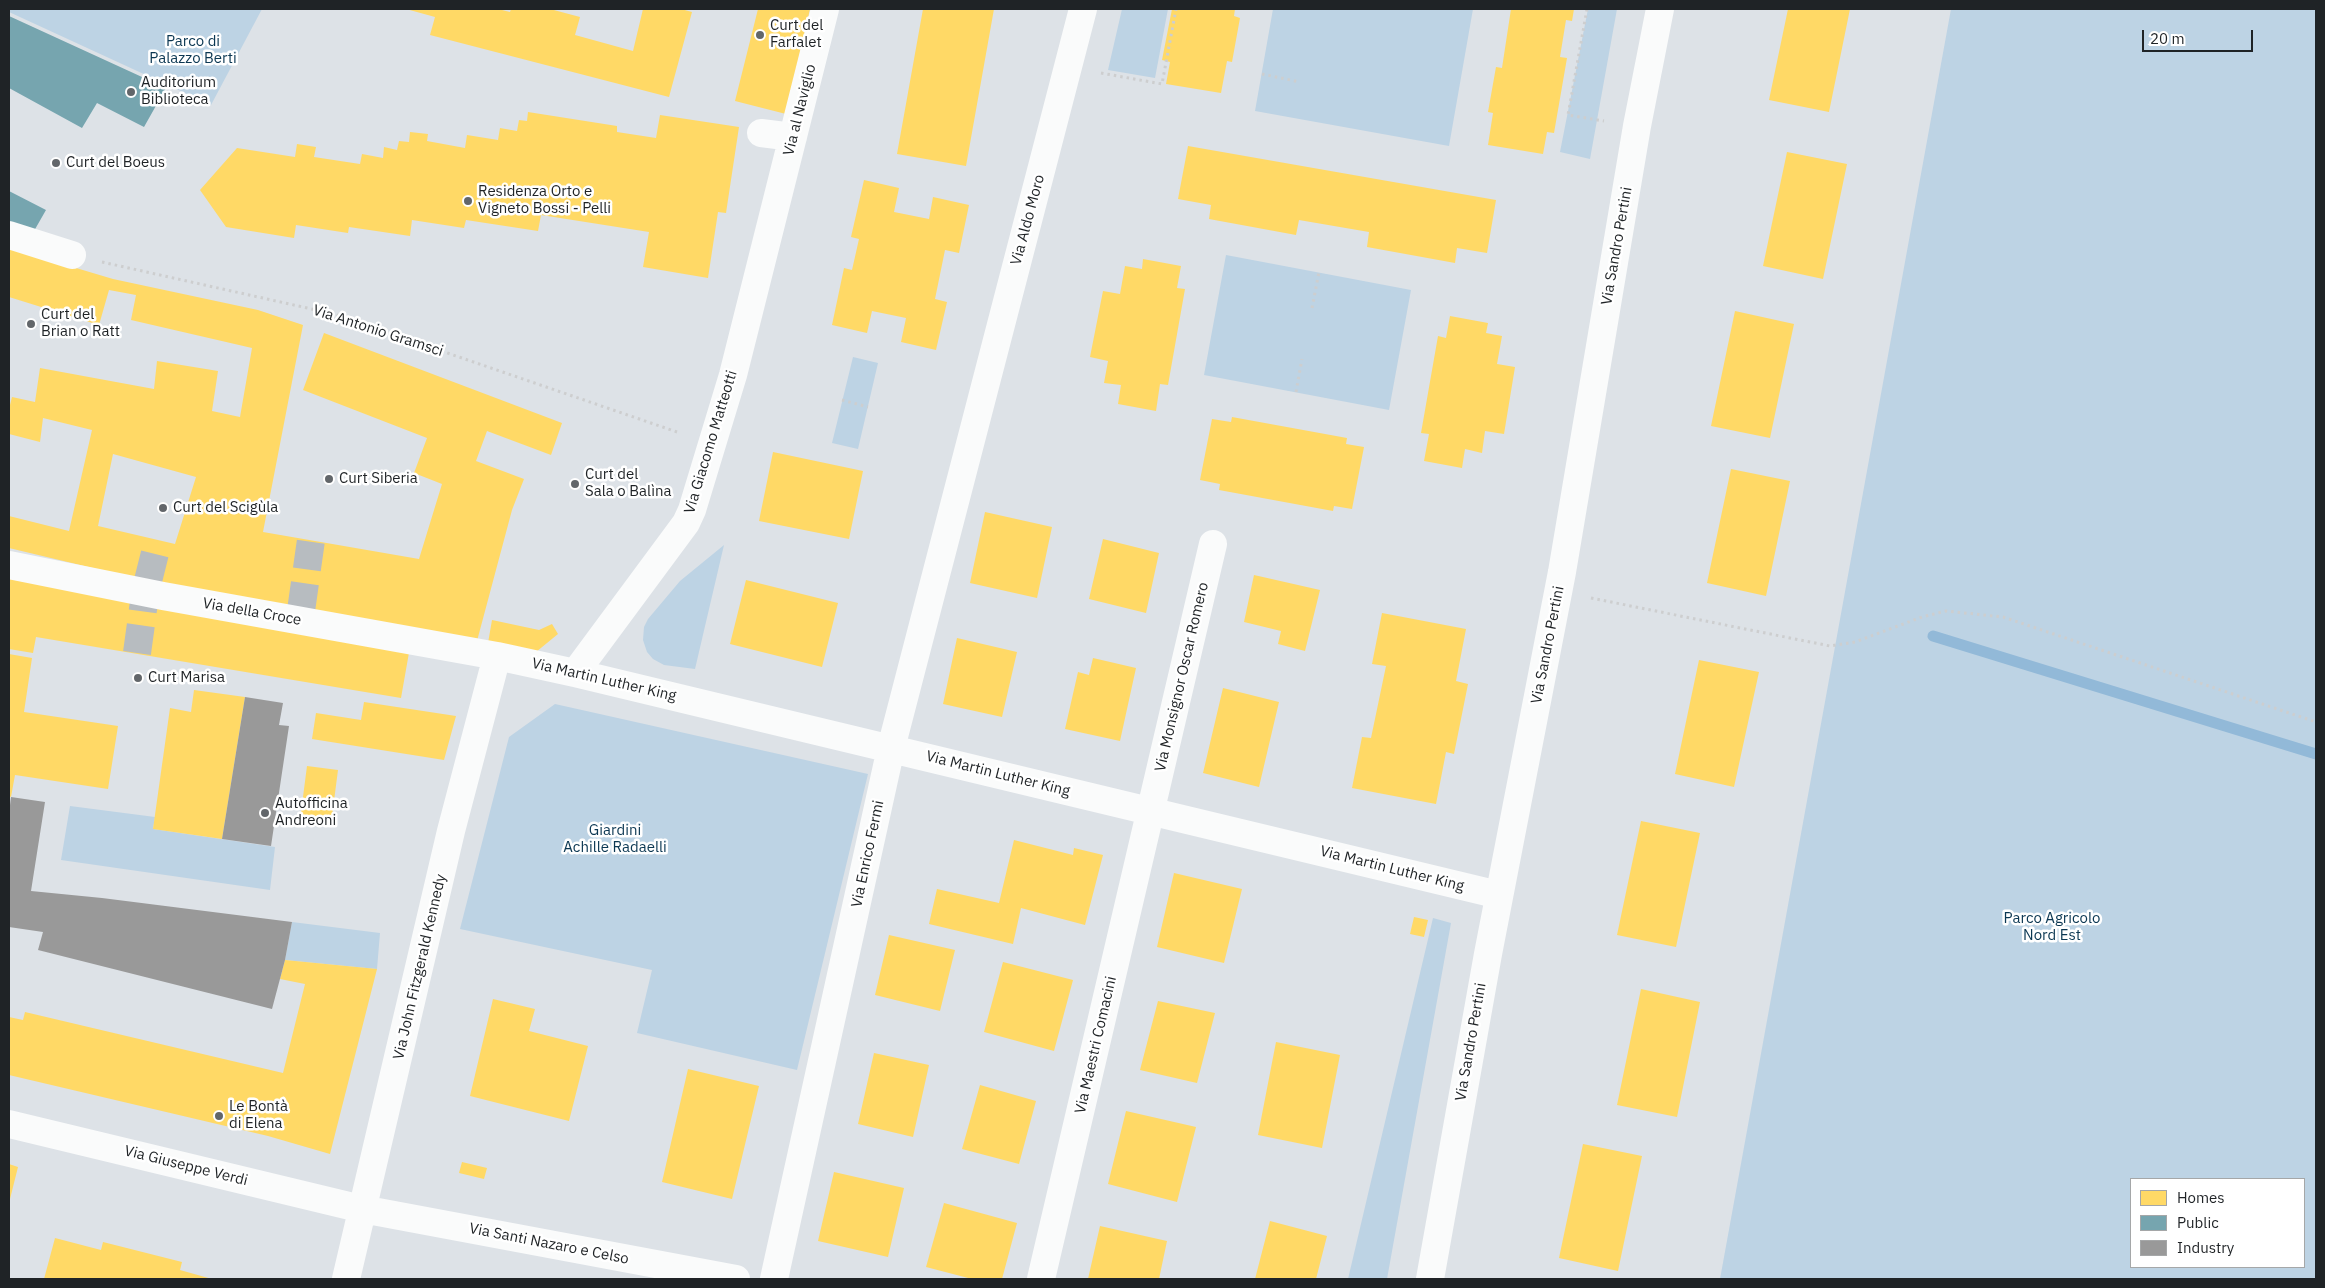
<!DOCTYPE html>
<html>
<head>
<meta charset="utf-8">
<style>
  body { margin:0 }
  #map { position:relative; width:2325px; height:1288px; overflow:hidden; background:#dde2e7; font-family:"IBM Plex Sans",sans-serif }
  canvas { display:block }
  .frame { position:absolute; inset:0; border:10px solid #1f2326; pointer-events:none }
  .legend { position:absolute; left:2130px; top:1178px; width:175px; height:90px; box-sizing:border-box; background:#fff; border:1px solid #a5a7a8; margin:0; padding:6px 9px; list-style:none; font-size:15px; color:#1f2326 }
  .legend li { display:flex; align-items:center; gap:10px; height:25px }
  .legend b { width:25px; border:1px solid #a5a7a8 }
  .scale { position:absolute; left:2142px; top:30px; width:111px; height:22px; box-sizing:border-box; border:2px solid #1f2326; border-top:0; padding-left:6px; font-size:15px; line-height:18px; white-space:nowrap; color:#1f2326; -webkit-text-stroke:4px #fff; paint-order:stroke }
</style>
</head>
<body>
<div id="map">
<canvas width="2325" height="1288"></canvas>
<div class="frame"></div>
<ul class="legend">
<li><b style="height:14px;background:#ffd966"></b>Homes</li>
<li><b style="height:14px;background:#76a5af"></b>Public</li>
<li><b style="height:14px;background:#999"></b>Industry</li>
</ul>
<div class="scale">20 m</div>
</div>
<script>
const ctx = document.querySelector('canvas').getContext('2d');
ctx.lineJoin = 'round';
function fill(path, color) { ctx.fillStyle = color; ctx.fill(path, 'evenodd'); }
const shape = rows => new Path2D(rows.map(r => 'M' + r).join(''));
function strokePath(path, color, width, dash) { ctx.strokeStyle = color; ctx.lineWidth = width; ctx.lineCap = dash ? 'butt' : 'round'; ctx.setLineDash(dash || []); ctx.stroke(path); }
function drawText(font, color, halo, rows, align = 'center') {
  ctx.font = font + ' "IBM Plex Sans",sans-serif'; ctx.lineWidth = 5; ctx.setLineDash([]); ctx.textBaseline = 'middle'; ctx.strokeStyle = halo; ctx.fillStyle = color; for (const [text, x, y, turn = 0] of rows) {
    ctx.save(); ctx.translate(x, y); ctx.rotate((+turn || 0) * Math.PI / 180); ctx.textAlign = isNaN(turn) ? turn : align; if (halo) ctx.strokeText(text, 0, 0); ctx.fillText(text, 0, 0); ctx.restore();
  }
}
const green = shape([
  [9,9,262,9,211,105,9,12],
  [1122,9,1168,9,1155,78,1108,70],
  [1273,9,1473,9,1449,146,1255,111],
  [1588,9,1617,9,1590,159,1560,152],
  [1951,9,2316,9,2316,1279,1720,1279],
  [2131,1179,2304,1179,2304,1267,2131,1267],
  [1226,255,1411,290,1389,410,1204,375],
  [853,357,878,363,858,449,832,443],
  [724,545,695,669,664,665,653,659,647,652,643,640,644,627,648,619,680,581],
  [555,704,868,774,797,1070,637,1033,652,970,460,929,509,737],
  [70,806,155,817,153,829,275,847,270,890,61,860],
  [1433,918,1451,923,1387,1279,1348,1279],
  [292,922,380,933,377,969,285,960]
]);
const homes = shape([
  [406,9,498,9,510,12,511,9,550,9,580,17,575,35,633,51,643,9,681,9,692,12,669,97,430,35,435,17],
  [758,9,810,9,786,114,735,101],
  [923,9,994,9,966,166,897,154],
  [1172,9,1235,9,1234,16,1240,18,1232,62,1227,61,1221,93,1166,84,1170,62,1162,60],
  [1511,9,1574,9,1572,21,1566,20,1560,57,1567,58,1554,133,1547,132,1543,154,1488,145,1493,113,1488,112,1496,67,1502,68],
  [1788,9,1850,9,1829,112,1769,100],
  [528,112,617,126,617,132,656,138,660,115,739,127,726,213,718,212,708,278,643,267,649,232,541,215,538,231,466,220,464,228,412,220,410,236,349,227,348,233,296,225,294,238,226,227,200,190,237,148,295,157,297,144,316,147,314,157,360,164,362,154,383,158,384,147,397,150,399,141,409,142,410,132,428,134,427,141,465,148,467,135,498,140,500,128,517,131,519,120,527,121],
  [1188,146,1496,200,1487,253,1457,248,1455,263,1367,247,1369,232,1299,220,1296,235,1209,219,1211,205,1178,199],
  [1787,152,1847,164,1823,279,1763,266],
  [864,180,899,188,894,212,929,219,933,197,969,205,959,253,945,250,935,299,947,302,936,350,901,342,906,318,872,311,867,333,832,325,844,268,852,270,859,239,851,237],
  [9,248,113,279,258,310,303,325,263,532,419,559,442,484,414,473,427,438,303,390,324,333,562,423,551,455,487,431,476,461,524,479,512,510,477,641,143,580,9,548,9,516,69,531,92,430,43,418,40,442,9,434,9,409,12,397,35,402,40,368,154,389,157,361,218,371,212,411,240,417,252,348,131,320,136,295,109,290,99,325,9,297],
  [113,454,196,477,175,544,98,526],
  [1143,259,1181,266,1177,288,1185,289,1168,385,1160,384,1156,411,1118,404,1121,385,1104,383,1108,361,1090,357,1103,291,1120,294,1125,266,1142,269],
  [1735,311,1794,324,1770,438,1711,426],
  [1450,316,1488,323,1486,333,1502,336,1497,364,1515,367,1504,434,1485,431,1482,453,1465,449,1462,468,1424,461,1429,434,1421,433,1438,336,1446,338],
  [1232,417,1347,438,1346,444,1364,447,1352,509,1334,506,1333,511,1219,490,1220,484,1200,480,1212,419,1231,422],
  [773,452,863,471,849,539,759,521],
  [1731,469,1790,481,1766,596,1707,583],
  [985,512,1052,527,1037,598,970,583],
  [1103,539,1159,553,1146,613,1089,599],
  [1254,575,1320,590,1305,651,1278,644,1281,631,1244,622],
  [9,579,410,647,401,698,36,637,33,653,9,649],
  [746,580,838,603,822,667,730,644],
  [1382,613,1466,629,1456,681,1468,684,1454,754,1446,752,1436,804,1352,788,1362,737,1371,738,1386,666,1372,664],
  [492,620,539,630,552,624,558,634,536,652,488,643],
  [957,638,1017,652,1002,717,943,704],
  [9,654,32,658,24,712,118,726,108,789,15,775,11,797,9,796],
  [1093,658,1136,668,1120,741,1065,729,1078,672,1089,675],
  [1699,660,1759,672,1734,787,1675,774],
  [1223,688,1279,702,1259,787,1203,773],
  [194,690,245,697,222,839,153,829,170,708,191,712],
  [364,702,456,716,444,760,312,739,316,713,361,720],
  [307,766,338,770,331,824,300,820],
  [1641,821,1700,833,1676,947,1617,935],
  [1014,840,1073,855,1074,848,1103,855,1085,925,1021,908,1013,944,929,924,937,889,999,903],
  [1174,873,1242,889,1224,963,1157,947],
  [1414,917,1428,920,1424,937,1410,934],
  [889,935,955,950,940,1011,875,995],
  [285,960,377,969,330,1154,268,1136,9,1075,9,1017,23,1020,25,1012,283,1073,305,984,280,979],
  [1003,962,1073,980,1054,1051,984,1032],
  [1641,989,1700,1002,1677,1117,1617,1105],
  [493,999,535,1009,529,1031,588,1046,569,1121,470,1096],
  [1158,1001,1215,1013,1197,1083,1140,1070],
  [1276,1042,1340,1055,1322,1148,1258,1135],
  [874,1053,929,1065,913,1137,858,1124],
  [688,1069,759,1086,732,1199,662,1182],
  [980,1085,1036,1101,1019,1164,962,1149],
  [1126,1111,1196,1127,1177,1202,1108,1184],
  [1583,1144,1642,1156,1618,1271,1559,1258],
  [462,1162,487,1168,484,1179,459,1173],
  [9,1164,18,1167,9,1203],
  [834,1172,904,1188,888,1257,818,1241],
  [944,1203,1017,1223,1002,1279,972,1279,926,1267],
  [1270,1221,1327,1236,1316,1279,1255,1279],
  [1100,1226,1167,1241,1159,1279,1088,1279],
  [55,1238,101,1250,103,1242,182,1262,180,1270,212,1279,44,1279]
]);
const public = shape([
  [9,16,166,88,144,127,97,103,82,128,9,88],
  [9,191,46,210,30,238,9,230]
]);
const industry = shape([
  [245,697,283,703,279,725,289,726,271,846,222,839],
  [11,797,45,802,31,891,102,898,292,922,285,960,272,1009,38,950,43,932,9,927,9,813]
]);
const stream = shape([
  [1933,636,2316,754]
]);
const minorTunnel = shape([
  [148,581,158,541],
  [301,611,311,540],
  [137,653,144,602]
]);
const path = shape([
  [1587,9,1568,115,1604,121],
  [1101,73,1162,84,1176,9],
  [1262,74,1300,82],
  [102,262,334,314,680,433],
  [1312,308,1319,272],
  [1296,392,1302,359],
  [842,400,868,407],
  [1591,598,1830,646,1855,642,1922,617,1946,611,2003,617,2316,722]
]);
const minor = shape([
  [761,133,793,137],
  [9,235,72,255],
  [9,565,163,596,497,656,575,673,1499,895],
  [575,673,686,523,692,510,733,375,825,9],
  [9,1124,362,1209,736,1279],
  [346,1279,451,831,497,656],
  [774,1279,891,748,1083,9],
  [1041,1279,1213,544],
  [1430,1279,1488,954,1562,572,1637,126,1660,9]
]);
const markers = [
  [760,35,5,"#62666a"],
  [131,92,5,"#62666a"],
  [56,163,5,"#62666a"],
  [468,201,5,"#62666a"],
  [31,324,5,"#62666a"],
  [329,479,5,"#62666a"],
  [575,484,5,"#62666a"],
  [163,508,5,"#62666a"],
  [138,678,5,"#62666a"],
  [265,813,5,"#62666a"],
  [219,1116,5,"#62666a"]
];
const poiNames = [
  ["Curt del",770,26],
  ["Farfalet",770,43],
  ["Auditorium",141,83],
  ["Biblioteca",141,100],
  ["Curt del Boeus",66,163],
  ["Residenza Orto e",478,192],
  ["Vigneto Bossi - Pelli",478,209],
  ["Curt del",41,315],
  ["Brian o Ratt",41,332],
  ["Curt del",585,475],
  ["Sala o Balìna",585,492],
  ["Curt Siberia",339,479],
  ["Curt del Scigùla",173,508],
  ["Curt Marisa",148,678],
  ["Autofficina",275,804],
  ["Andreoni",275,821],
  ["Le Bontà",229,1107],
  ["di Elena",229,1124]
];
const parkNames = [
  ["Parco di",193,42],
  ["Palazzo Berti",193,59],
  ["Giardini",615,831],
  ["Achille Radaelli",615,848],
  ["Parco Agricolo",2052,919],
  ["Nord Est",2052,936]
];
const streetNames = [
  ["Via al Naviglio",800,110,-76],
  ["Via Aldo Moro",1028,220,-75],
  ["Via Sandro Pertini",1617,246,-80],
  ["Via Antonio Gramsci",378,331,18],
  ["Via Giacomo Matteotti",711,442,-73],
  ["Via della Croce",252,612,10],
  ["Via Sandro Pertini",1548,645,-79],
  ["Via Monsignor Oscar Romero",1182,677,-77],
  ["Via Martin Luther King",604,680,13],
  ["Via Martin Luther King",998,774,14],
  ["Via Enrico Fermi",868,854,-78],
  ["Via Martin Luther King",1392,869,14],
  ["Via John Fitzgerald Kennedy",420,967,-77],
  ["Via Sandro Pertini",1471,1042,-80],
  ["Via Maestri Comacini",1096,1045,-77],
  ["Via Giuseppe Verdi",186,1166,14],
  ["Via Santi Nazaro e Celso",549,1244,11]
];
fill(green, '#bdd3e4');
fill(homes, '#ffd966');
fill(public, '#76a5af');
fill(industry, '#999');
strokePath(stream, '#92b9d8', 11);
strokePath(minorTunnel, '#b7bcc0', 28, [28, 14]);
strokePath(path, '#cdcecf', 3, [2.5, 4]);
strokePath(minor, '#fafbfb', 28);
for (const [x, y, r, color] of markers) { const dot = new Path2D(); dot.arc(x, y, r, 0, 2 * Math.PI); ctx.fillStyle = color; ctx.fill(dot); strokePath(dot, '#fff', 2); }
drawText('15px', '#1f2326', '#fff', poiNames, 'left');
drawText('15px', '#0b3752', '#fff', parkNames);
drawText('15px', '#1f2326', '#fff', streetNames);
</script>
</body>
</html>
